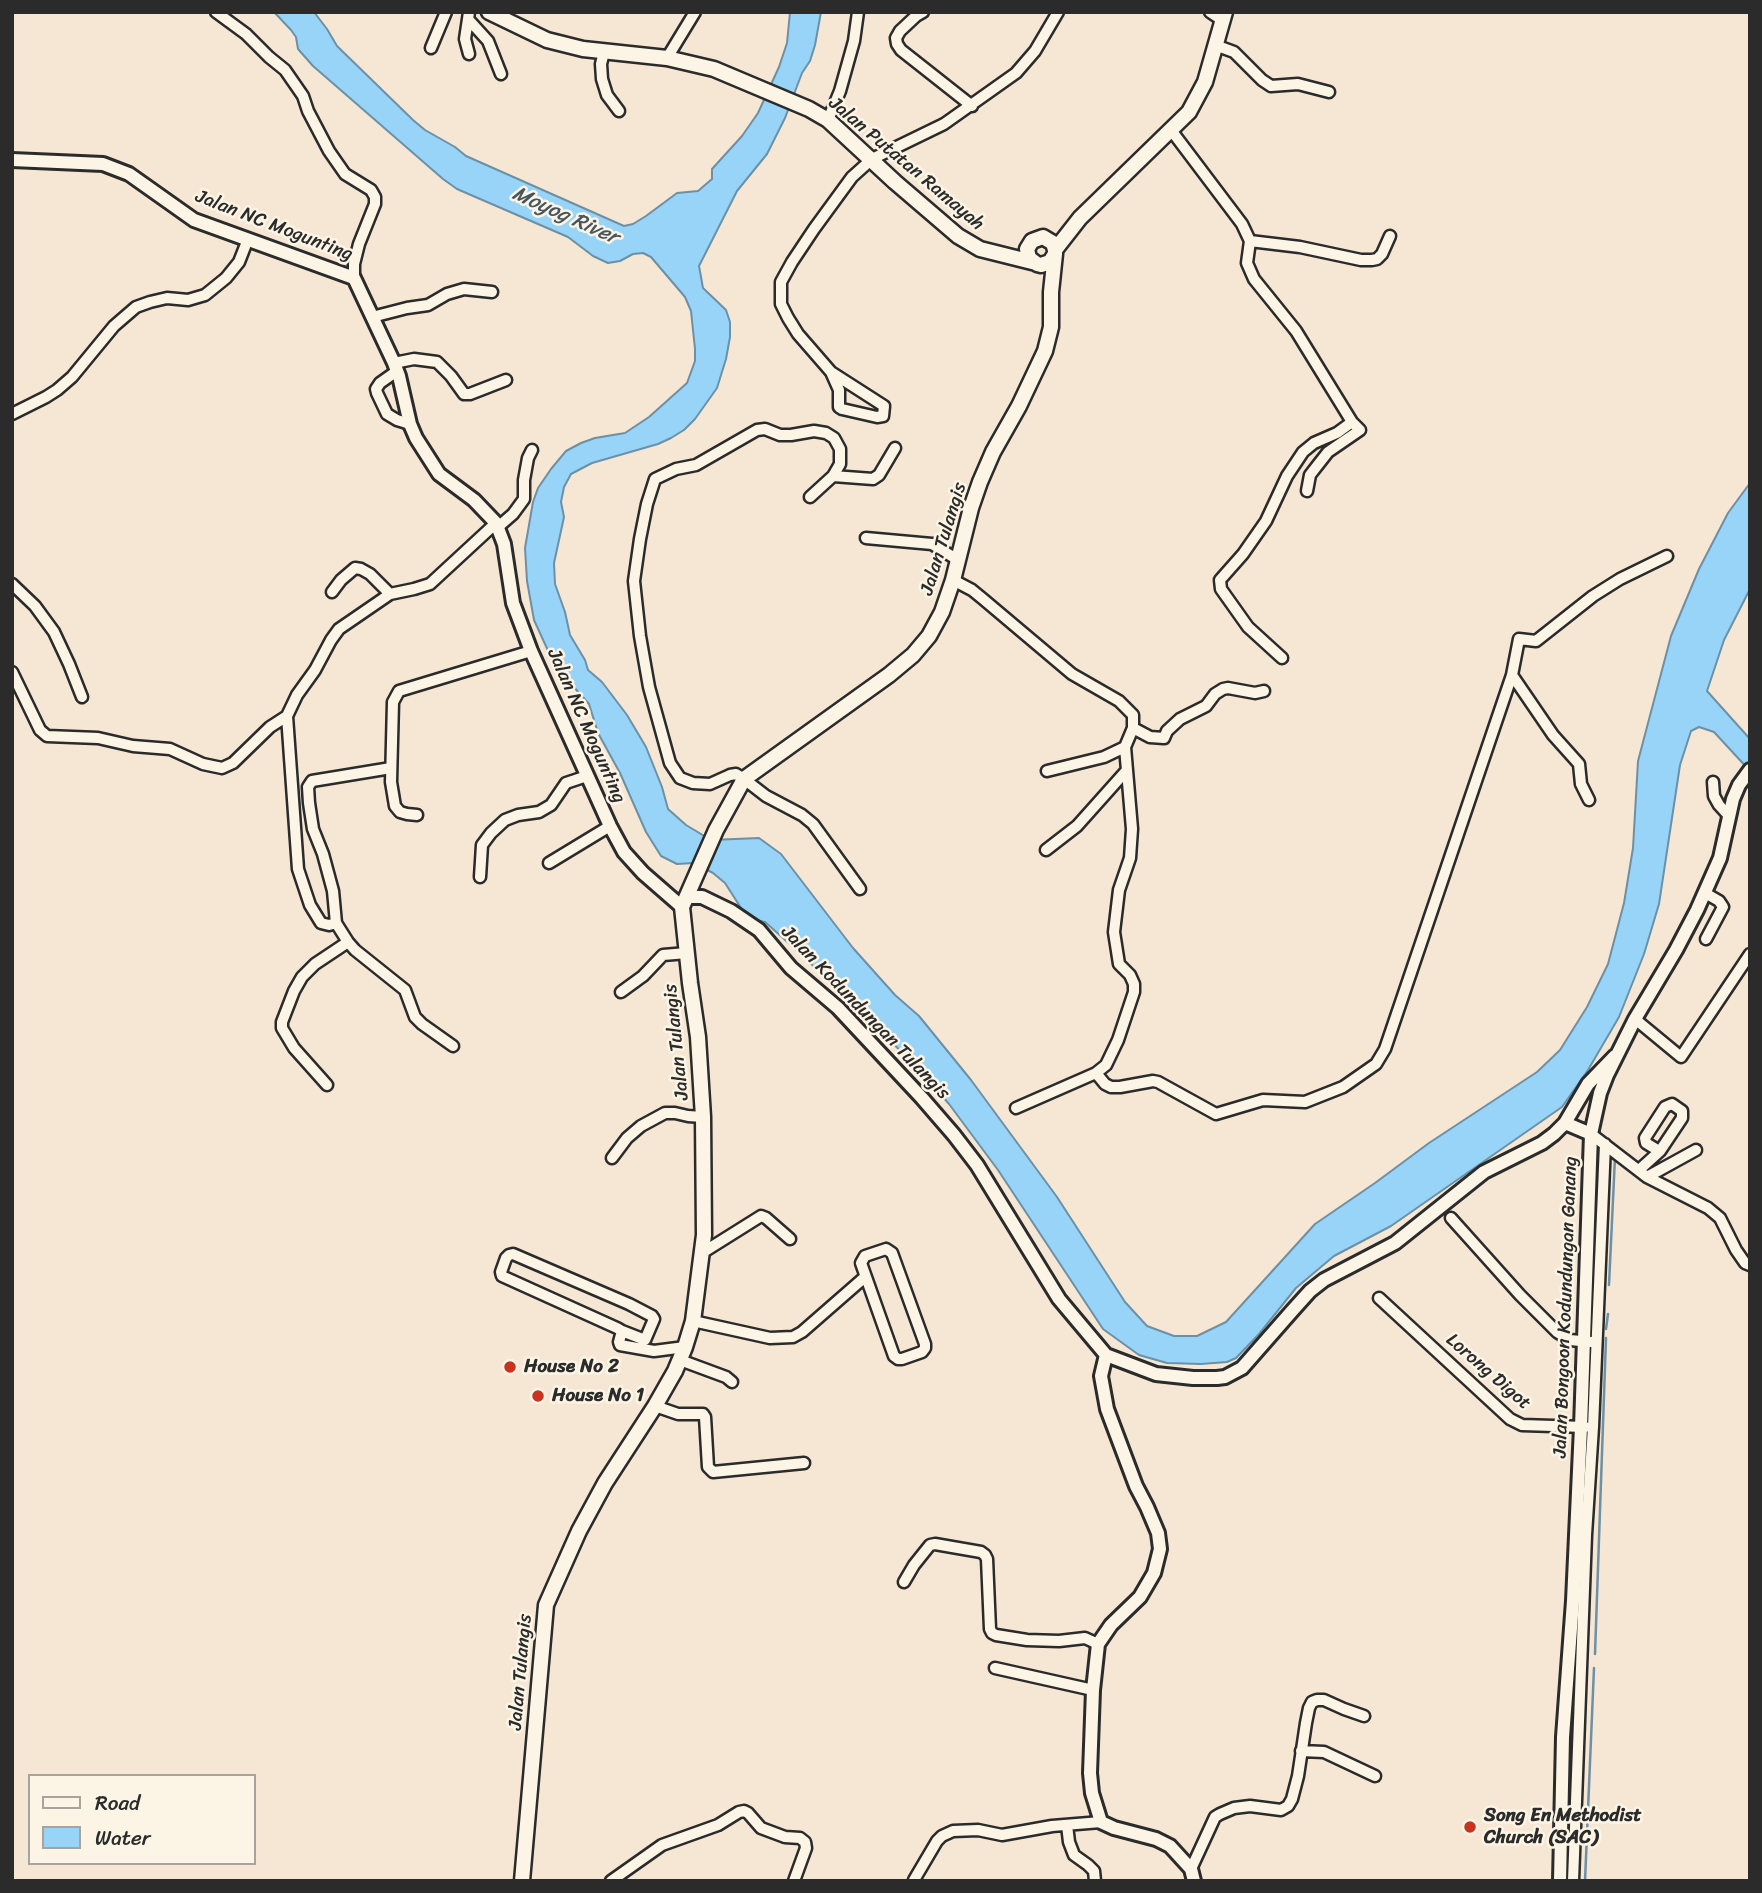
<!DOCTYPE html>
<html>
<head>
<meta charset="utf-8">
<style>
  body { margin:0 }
  #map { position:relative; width:1762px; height:1893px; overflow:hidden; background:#f6e7d4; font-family:Sriracha,sans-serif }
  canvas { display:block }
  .frame { position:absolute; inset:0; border:14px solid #2b2b2b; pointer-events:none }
  .legend { position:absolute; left:28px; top:1774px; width:228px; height:91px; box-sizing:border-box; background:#fcf5e5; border:2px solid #a8a49b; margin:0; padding:9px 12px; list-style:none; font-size:21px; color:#2b2b2b }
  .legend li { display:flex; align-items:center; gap:14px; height:35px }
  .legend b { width:35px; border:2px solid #a8a49b }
</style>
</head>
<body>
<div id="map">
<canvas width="1762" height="1893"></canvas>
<div class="frame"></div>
<ul class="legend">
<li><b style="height:9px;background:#fcf5e5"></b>Road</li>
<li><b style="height:19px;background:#98d4f8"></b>Water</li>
</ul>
</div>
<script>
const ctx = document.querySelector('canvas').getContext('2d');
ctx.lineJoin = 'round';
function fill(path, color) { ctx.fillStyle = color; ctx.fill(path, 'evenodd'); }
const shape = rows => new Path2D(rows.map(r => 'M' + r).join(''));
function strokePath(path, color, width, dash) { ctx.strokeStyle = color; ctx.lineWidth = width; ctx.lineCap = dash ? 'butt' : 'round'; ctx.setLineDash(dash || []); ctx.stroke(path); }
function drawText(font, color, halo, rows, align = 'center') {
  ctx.font = font + ' Sriracha,sans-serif'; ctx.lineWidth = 5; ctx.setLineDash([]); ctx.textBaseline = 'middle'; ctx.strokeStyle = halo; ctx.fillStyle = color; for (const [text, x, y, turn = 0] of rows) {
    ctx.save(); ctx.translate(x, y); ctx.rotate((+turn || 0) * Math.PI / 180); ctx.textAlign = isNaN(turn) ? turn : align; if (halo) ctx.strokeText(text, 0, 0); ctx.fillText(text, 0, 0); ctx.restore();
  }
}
const water = shape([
  [274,12,314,12,327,29,337,46,413,120,425,130,455,147,466,156,624,226,633,224,646,216,677,193,698,191,712,179,712,169,742,136,758,113,779,67,787,43,790,12,821,12,815,45,810,61,802,73,785,118,767,154,737,191,699,266,703,288,726,310,730,322,730,337,726,359,717,388,695,419,684,430,671,438,658,444,592,463,571,474,564,487,561,502,564,517,554,563,555,584,565,612,570,635,585,660,588,670,602,682,627,715,646,747,662,787,668,809,686,825,711,840,759,838,781,854,853,948,895,995,919,1016,971,1080,1057,1197,1125,1302,1147,1326,1174,1336,1197,1336,1226,1322,1315,1224,1375,1183,1429,1143,1537,1072,1560,1050,1587,1007,1608,964,1624,903,1633,848,1638,761,1671,636,1699,569,1728,513,1750,483,1750,589,1724,640,1707,691,1750,739,1750,771,1714,732,1699,727,1691,731,1680,765,1659,904,1644,954,1619,1017,1588,1070,1562,1107,1391,1226,1334,1256,1296,1288,1259,1334,1236,1358,1227,1362,1201,1364,1167,1363,1139,1355,1103,1329,998,1170,949,1104,915,1065,801,954,765,922,752,919,741,908,725,883,713,873,694,863,677,864,661,856,646,832,620,773,598,733,589,704,555,666,534,620,527,581,525,548,533,502,538,488,551,469,566,451,581,443,595,438,625,433,649,417,687,383,695,361,695,349,691,311,685,297,651,257,643,253,633,254,620,261,608,263,593,256,568,237,457,189,443,179,313,66,298,49,296,37,291,30,274,12]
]);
const stream = shape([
  [1609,1285,1615,1157],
  [1606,1329,1608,1314],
  [1595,1654,1606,1338],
  [1585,1881,1594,1668]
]);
const minor = shape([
  [216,12,246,34,269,57,285,70,303,96,308,111,329,151,345,174,371,190,375,197,375,204,359,244,354,264,354,278],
  [469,12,468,19,488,41,501,74],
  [923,12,916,16,900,31,896,38,897,44,901,50,972,106],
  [1210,12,1222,20],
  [468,19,465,39,469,54],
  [1215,45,1234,52,1262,80,1271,86,1298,84,1329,92],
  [431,48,446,12],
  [604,52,601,64,602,79,607,95,619,111],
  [667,58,695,12],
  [828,120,840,91,854,41,858,12],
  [1171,130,1242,224,1250,241,1247,263,1254,279,1296,331,1352,422,1360,430,1328,452,1317,466,1310,475,1307,491],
  [1250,241,1300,247,1361,260,1372,260,1377,259,1382,254,1390,236],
  [372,317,407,308,428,305,447,294,464,289,492,292],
  [394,363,414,359,437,362,451,376,464,394,470,394,506,380],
  [397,371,380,383,376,389,377,393,387,414,397,420,410,424],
  [831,372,839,390,839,407,842,409,877,417,883,416,884,406,831,372,798,334,788,318,781,304,781,282,792,262,814,229,852,177,872,159,944,124,1016,73,1035,51,1058,12],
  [12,414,46,397,57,390,72,377,114,326,136,307,150,302,167,298,188,300,205,295,226,278,239,262,248,239],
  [833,476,873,479,879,475,895,448],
  [810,497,833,476,840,464,840,449,834,438,826,433,814,431,791,435,780,435,765,429,757,430,696,465,676,469,655,479,647,504,640,539,634,581,640,636,649,687,670,763,680,778,693,783,710,784,730,775,736,774,744,779,766,796,802,815,813,824,860,889],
  [498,527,513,514,524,499,524,480,528,458,532,450],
  [866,538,932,544,958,560],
  [953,580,972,590,983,599,1072,674,1119,701,1133,715,1133,728,1125,747,1132,829,1130,858,1119,890,1114,932,1119,964,1130,975,1134,984,1134,992,1118,1040,1106,1065,1096,1073,1016,1108],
  [12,584,35,606,54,632,69,664,82,697],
  [332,592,341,580,355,568,361,569,370,574,390,594],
  [1282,658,1248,627,1221,589,1220,580,1243,554,1266,521,1287,476,1303,452,1314,443,1337,433,1352,422],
  [12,672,40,730,47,736,98,738,133,746,170,749,203,764,222,768,233,763,270,727,287,716,297,695,315,670,331,640,339,629,390,594,414,589,430,584,496,523],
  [1512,675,1553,735,1579,764,1581,784,1589,800],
  [287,716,298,869,310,905,321,923,329,925,336,923],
  [1133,728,1150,737,1164,738,1167,731,1180,719,1206,706,1215,694,1223,689,1228,688,1255,693,1264,691],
  [391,768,312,781,308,787,309,803,313,829,323,854,333,891,336,923,348,942,355,950,405,990,415,1017,422,1024,453,1046],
  [1047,771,1104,757,1125,747],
  [1713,782,1714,796,1719,805,1729,816],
  [417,815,407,814,400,812,395,806,391,782,393,702,399,691,531,651],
  [1046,850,1077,826,1127,770],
  [549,863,610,826],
  [480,877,482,845,491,833,505,820,518,815,539,812,551,805,566,783,587,776],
  [1705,893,1719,901,1723,907,1706,939],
  [621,992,643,976,663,955,687,953],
  [1635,1019,1681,1057,1750,954],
  [1096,1073,1105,1084,1111,1087,1120,1087,1153,1081,1158,1082,1216,1114,1263,1100,1305,1102,1343,1087,1376,1064,1385,1049,1512,675,1519,639,1536,641,1593,596,1620,579,1667,556],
  [327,1085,294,1048,282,1028,282,1022,294,991,302,977,315,964,348,942],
  [1591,1134,1647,1177,1708,1208,1720,1218,1736,1250,1745,1263,1750,1265],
  [612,1158,627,1138,641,1126,665,1113,675,1113,688,1116,703,1117],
  [1639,1170,1660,1151,1682,1118,1682,1111,1672,1104,1665,1107,1645,1138,1646,1143,1659,1151],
  [1647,1177,1696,1150],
  [1451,1218,1520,1295,1557,1332,1570,1340,1591,1342],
  [886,1249,892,1253,925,1344,925,1348,922,1352,902,1359,898,1359,894,1356,861,1263,865,1256,886,1249],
  [702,1253,761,1216,766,1218,790,1239],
  [1379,1298,1510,1419,1522,1425,1585,1427],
  [693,1321,770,1338,793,1337,802,1332,865,1277],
  [622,1331,645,1340,654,1319,652,1316,629,1304,513,1254,509,1255,506,1258,501,1272,502,1276,617,1328,622,1331,619,1342,620,1345,654,1351,685,1347],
  [680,1360,726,1377,732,1382],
  [655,1406,678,1414,703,1414,705,1417,708,1467,713,1472,804,1463],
  [904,1582,914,1565,930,1545,935,1544,981,1552,985,1555,987,1559,990,1629,992,1633,996,1635,1027,1640,1059,1641,1085,1638,1098,1644],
  [995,1668,1093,1690],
  [1301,1751,1324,1752,1375,1776],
  [1067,1825,1069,1842,1074,1855,1088,1865,1094,1871,1095,1881],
  [1191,1869,1215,1817,1220,1814,1234,1808,1250,1806,1281,1810,1288,1806,1292,1799,1298,1776,1306,1723,1309,1708,1312,1702,1317,1700,1324,1700,1344,1709,1364,1716],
  [914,1880,937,1841,942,1836,953,1831,978,1830,1002,1835,1052,1826,1101,1822],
  [611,1881,662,1845,718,1825,739,1812,744,1811,748,1813,761,1828,785,1837,800,1838,805,1842,806,1848,794,1881],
  [1573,1881,1586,1535,1593,1427,1605,1144]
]);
const tertiary = shape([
  [12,160,103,164,129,174,194,220,354,278,394,363,399,376,410,424,416,438,439,474,474,500,496,523,504,544,513,603,531,651,610,826,624,852,643,873,682,907],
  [687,897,702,897,731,911,759,930,791,968,838,1008,922,1098,954,1135,977,1165,1059,1299,1106,1355,1156,1374,1193,1378,1217,1378,1225,1377,1242,1368,1292,1311,1310,1291,1324,1280,1395,1243,1484,1172,1542,1143,1554,1134,1565,1123,1588,1084,1615,1056],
  [1565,1123,1591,1134],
  [1106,1355,1101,1376,1107,1409,1136,1486,1147,1507,1158,1533,1160,1549,1154,1573,1140,1597,1111,1625,1098,1644,1093,1690,1090,1773,1092,1793,1101,1822,1114,1828,1156,1839,1170,1846,1191,1869,1194,1881],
  [1560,1881,1563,1737,1573,1601,1581,1427,1591,1134,1600,1093,1607,1075,1635,1019,1676,950,1697,910,1720,858,1733,799,1739,785,1750,770]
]);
const secondary = shape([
  [489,12,547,40,583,49,667,58,714,69,809,109,828,120,895,182,958,236,980,249,1032,262],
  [1055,250,1080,218,1189,112,1205,82,1225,12],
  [522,1881,546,1605,579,1531,605,1483,655,1406,675,1371,685,1347,693,1321,704,1235,703,1117,698,1037,690,983,682,907,716,830,744,779,889,675,913,655,929,636,942,612,953,580,971,508,980,482,993,452,1019,406,1045,351,1051,327,1051,292,1055,254,1055,250,1053,243,1043,237,1032,241,1027,249,1029,258,1037,264,1041,265,1050,262,1055,254]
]);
const markers = [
  [510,1367,7,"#c8321e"],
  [538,1396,7,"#c8321e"],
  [1470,1827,7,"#c8321e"]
];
const streetNames = [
  ["Jalan Putatan Ramayah",906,164,40],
  ["Jalan NC Mogunting",274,226,21],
  ["Jalan Tulangis",944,539,-73],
  ["Jalan NC Mogunting",586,726,66],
  ["Jalan Kodundungan Tulangis",865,1013,46],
  ["Jalan Tulangis",677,1042,-96],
  ["Jalan Bongoon Kodundungan Ganang",1566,1307,-88],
  ["Lorong Digot",1488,1372,41],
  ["Jalan Tulangis",521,1672,-85]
];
const poiNames = [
  ["House No 2",524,1367],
  ["House No 1",552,1396],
  ["Song En Methodist",1484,1816],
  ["Church (SAC)",1484,1838]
];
const waterNames = [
  ["Moyog River",565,216,24]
];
fill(water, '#98d4f8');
strokePath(water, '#6c90a6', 2);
strokePath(stream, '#6c90a6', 2.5);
strokePath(minor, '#2b2b2b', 15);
strokePath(tertiary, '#2b2b2b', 18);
strokePath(secondary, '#2b2b2b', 19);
strokePath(minor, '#fcf5e5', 10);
strokePath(tertiary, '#fcf5e5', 12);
strokePath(secondary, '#fcf5e5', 14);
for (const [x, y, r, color] of markers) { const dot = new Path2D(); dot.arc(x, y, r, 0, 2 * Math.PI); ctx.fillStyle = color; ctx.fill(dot); strokePath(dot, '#fcf5e5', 2.5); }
drawText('19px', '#2b2b2b', '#fcf5e5', streetNames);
drawText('bold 19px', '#2b2b2b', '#fcf5e5', poiNames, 'left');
drawText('italic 21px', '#46555e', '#fcf5e5', waterNames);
</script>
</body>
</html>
